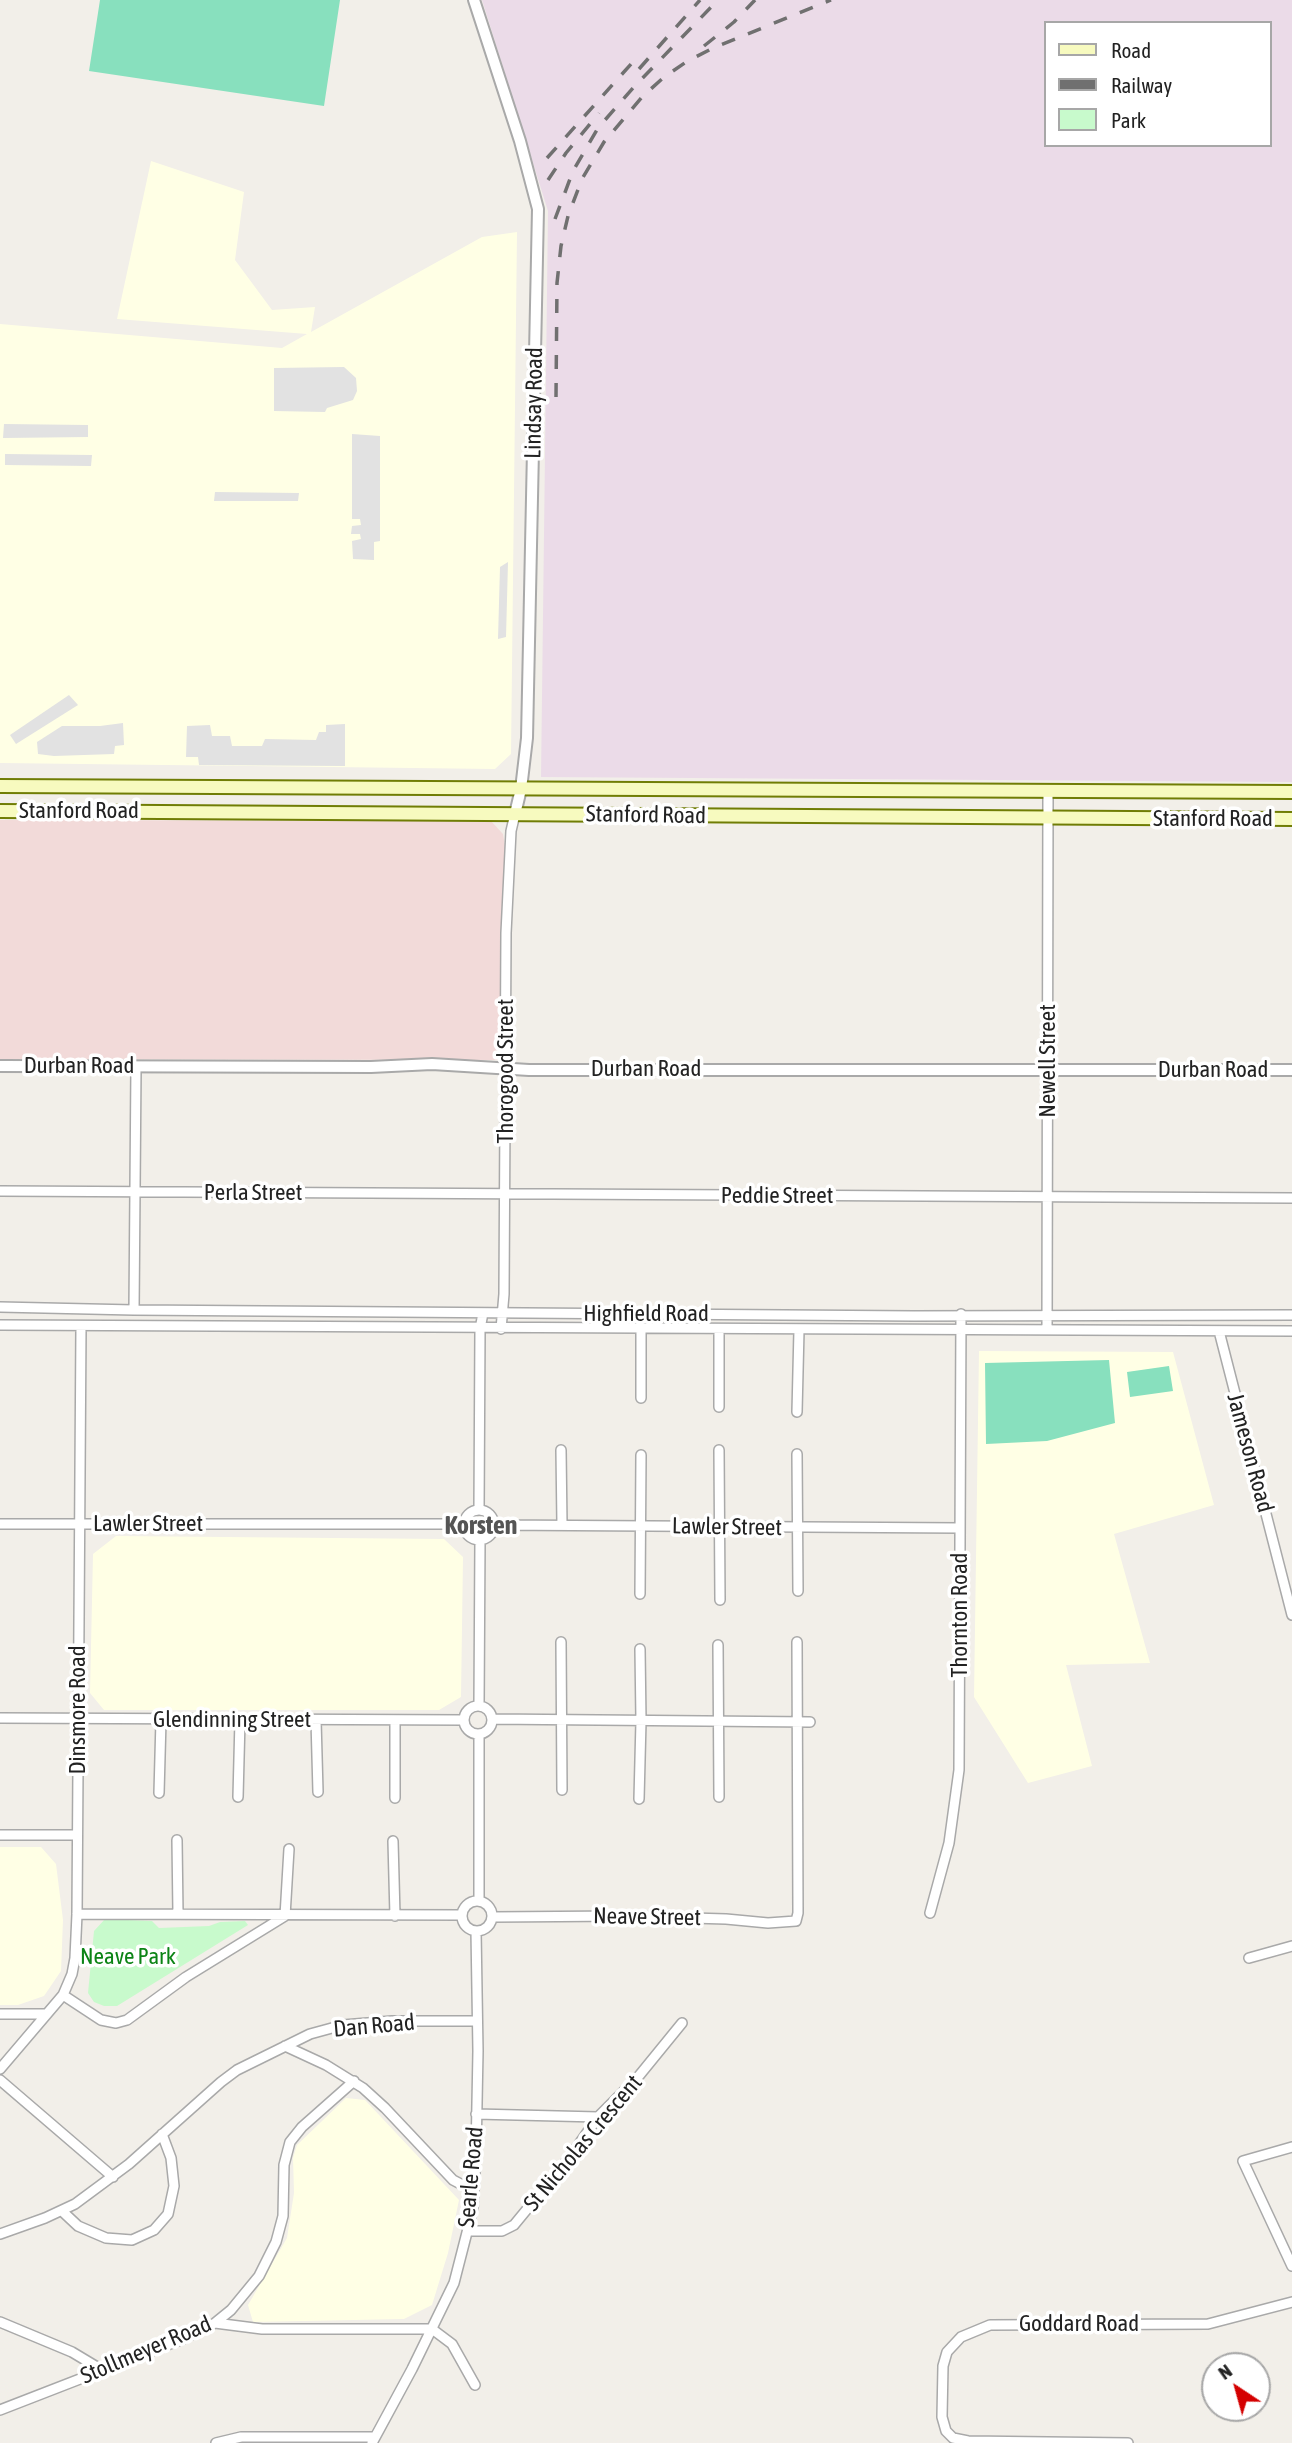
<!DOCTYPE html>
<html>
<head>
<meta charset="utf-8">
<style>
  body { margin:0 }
  #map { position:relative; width:1292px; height:2443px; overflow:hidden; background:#f2efe9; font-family:"Asap Condensed",sans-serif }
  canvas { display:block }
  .legend { position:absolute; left:1044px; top:21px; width:228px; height:126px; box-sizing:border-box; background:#fff; border:2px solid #a7a7a7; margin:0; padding:9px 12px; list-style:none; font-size:21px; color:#222 }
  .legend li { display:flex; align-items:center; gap:14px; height:35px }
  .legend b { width:35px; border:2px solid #a7a7a7 }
  .north { position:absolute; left:1201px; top:2352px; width:70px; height:70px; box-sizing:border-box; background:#fff; border:2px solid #a7a7a7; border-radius:50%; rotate:324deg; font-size:19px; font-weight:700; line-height:28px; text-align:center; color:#222 }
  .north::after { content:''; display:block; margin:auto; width:24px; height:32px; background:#d40000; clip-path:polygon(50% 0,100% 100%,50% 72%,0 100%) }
</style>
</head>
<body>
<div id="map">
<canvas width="1292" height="2443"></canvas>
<ul class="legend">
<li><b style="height:9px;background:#f7fabf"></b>Road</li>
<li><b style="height:9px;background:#707070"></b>Railway</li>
<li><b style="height:19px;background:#c8facc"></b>Park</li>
</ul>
<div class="north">N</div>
</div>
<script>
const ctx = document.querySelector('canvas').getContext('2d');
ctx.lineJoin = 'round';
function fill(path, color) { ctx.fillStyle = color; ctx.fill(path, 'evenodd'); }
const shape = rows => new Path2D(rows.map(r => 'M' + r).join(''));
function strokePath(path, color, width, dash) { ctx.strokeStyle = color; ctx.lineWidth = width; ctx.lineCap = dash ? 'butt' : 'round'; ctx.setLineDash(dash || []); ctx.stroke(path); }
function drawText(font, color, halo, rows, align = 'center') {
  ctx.font = font + ' "Asap Condensed",sans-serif'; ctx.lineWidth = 7; ctx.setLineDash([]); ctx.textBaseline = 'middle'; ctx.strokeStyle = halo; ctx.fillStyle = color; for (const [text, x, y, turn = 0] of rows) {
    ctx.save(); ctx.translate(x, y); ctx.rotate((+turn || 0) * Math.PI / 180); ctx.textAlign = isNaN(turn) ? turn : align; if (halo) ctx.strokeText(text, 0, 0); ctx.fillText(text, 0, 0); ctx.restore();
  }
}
const commercial = shape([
  [0,820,491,821,503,834,505,846,499,1060,0,1059]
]);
const industrial = shape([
  [482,0,1292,0,1292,782,541,777,548,211],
  [1045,23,1269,23,1269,145,1045,145]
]);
const education = shape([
  [151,161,244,192,235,260,272,310,315,307,311,332,482,237,517,232,511,754,495,769,0,763,0,324,282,348,307,334,117,319],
  [979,1351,1173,1352,1214,1505,1114,1534,1150,1663,1066,1665,1092,1766,1028,1783,974,1697],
  [116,1536,444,1539,463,1557,461,1697,439,1710,104,1710,90,1693,93,1554],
  [0,1847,41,1847,56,1864,63,1920,61,1971,44,1996,18,2005,0,2005],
  [346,2098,365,2100,459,2200,448,2253,432,2305,404,2319,253,2322,248,2305,287,2238,294,2193,293,2158,297,2145]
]);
const park = shape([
  [105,1919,152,1921,159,1928,209,1926,220,1922,245,1921,248,1925,117,2006,104,2006,94,2002,88,1993,94,1931]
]);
const pitch = shape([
  [100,0,340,0,324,106,89,71],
  [1109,1360,1115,1423,1047,1441,986,1444,985,1363],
  [1169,1366,1173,1391,1130,1397,1127,1372]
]);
const parking = shape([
  [344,367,356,378,357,391,353,400,327,408,325,412,274,411,274,368],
  [4,424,88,425,88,437,3,438],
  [352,434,380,436,380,541,374,542,374,560,353,559,352,541,361,539,360,534,351,534,352,526,361,525,360,519,352,519],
  [5,454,92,455,91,466,5,465],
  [215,492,299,493,298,501,214,501],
  [508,562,506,637,498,639,500,567],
  [69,695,78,705,16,744,10,735],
  [123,723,124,745,115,746,114,754,54,756,38,754,37,742,62,726,100,726],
  [345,724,345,766,199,765,198,757,186,757,187,726,210,725,212,736,230,736,232,746,262,746,265,739,316,740,319,732,326,732,326,725]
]);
const minor = shape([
  [0,1191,1292,1198],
  [0,1307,134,1310,914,1316,1292,1315],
  [134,1310,136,1067],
  [0,1325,1292,1331],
  [501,1329,504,1294,506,933,511,831,515,814],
  [641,1329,641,1398],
  [1047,1330,1048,791],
  [1219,1331,1292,1615],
  [719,1407,719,1329],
  [797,1412,799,1330],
  [561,1450,562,1525],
  [719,1450,720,1600],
  [797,1454,798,1591],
  '464 1525a15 15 0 1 1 30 0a15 15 0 1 1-30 0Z',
  [479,1510,480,1329,483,1313],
  [0,1524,464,1524],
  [495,1525,960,1528],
  [640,1594,641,1455],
  [561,1642,562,1790],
  [718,1645,719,1797],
  [479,1705,480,1540],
  '464 1720a14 14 0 1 1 28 0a14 14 0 1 1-28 0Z',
  [0,1718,464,1720],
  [492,1719,810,1722],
  [316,1720,318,1792],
  [395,1720,395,1798],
  [159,1793,161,1720],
  [238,1797,240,1720],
  [639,1799,641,1721,640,1649],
  [0,1835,77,1835],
  [177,1840,178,1914],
  [393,1841,395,1916],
  '462 1916a15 15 0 1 1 30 0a15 15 0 1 1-30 0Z',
  [479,1901,479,1734],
  [930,1913,949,1843,959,1770,961,1314],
  [77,1914,462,1915],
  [493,1917,623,1916,726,1919,768,1923,796,1921,798,1913,797,1642],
  [1249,1958,1292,1946],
  [63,1995,101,2020,116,2023,127,2020,186,1977,285,1916,289,1849],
  [0,2014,47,2014],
  [285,2046,326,2065,363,2088,385,2108,453,2180,474,2191],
  [0,2069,63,1995,72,1974,75,1958,77,1914,81,1326],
  [0,2080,113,2177],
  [476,2114,598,2117],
  [1292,2147,1243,2161,1292,2266],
  [62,2211,78,2226,106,2238,132,2240,154,2230,168,2214,174,2186,171,2158,162,2134],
  [468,2231,502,2231,514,2225,570,2157,598,2117,638,2077,682,2023],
  [0,2234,45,2218,75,2204,129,2164,221,2082,237,2070,310,2034,343,2025,392,2021,477,2021],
  [0,2322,72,2352,102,2370],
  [215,2323,262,2329,432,2329,452,2344,475,2385],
  [0,2410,183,2339,215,2323,231,2310,259,2276,276,2242,283,2216,284,2165,290,2142,302,2127,354,2081],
  [216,2443,241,2437,375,2437],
  [372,2443,412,2369,454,2283,473,2209,476,2155,478,2051,476,1931],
  [1128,2443,968,2441,953,2438,946,2431,942,2417,943,2366,947,2352,961,2337,990,2325,1208,2324,1292,2302]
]);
const tertiary = shape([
  [474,0,520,141,538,209,527,738,521,789,515,814],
  [0,1066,371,1067,432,1064,529,1070,1292,1070]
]);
const secondary = shape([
  [0,786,1292,792],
  [0,811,1292,819]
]);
const rail = shape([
  [704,46,734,22,755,0],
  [639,69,700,0],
  [547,158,640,54],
  [548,180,566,153,599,113],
  [555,219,573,171,598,128,633,88,718,0],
  [556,397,557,283,561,246,568,216,582,179,604,142,643,96,663,78,686,62,713,48,831,0]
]);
const streetNames = [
  ["Lindsay Road",534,403,-89],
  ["Stanford Road",79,811],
  ["Stanford Road",646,815,1],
  ["Stanford Road",1213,819],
  ["Newell Street",1048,1061,-90],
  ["Durban Road",79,1066],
  ["Durban Road",646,1069],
  ["Durban Road",1213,1070],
  ["Thorogood Street",506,1071,-90],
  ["Perla Street",253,1193],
  ["Peddie Street",777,1196],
  ["Highfield Road",646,1314],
  ["Jameson Road",1250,1453,75],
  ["Lawler Street",148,1524],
  ["Lawler Street",727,1527,1],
  ["Thornton Road",960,1615,-90],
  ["Dinsmore Road",78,1710,-90],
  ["Glendinning Street",232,1720],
  ["Neave Street",647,1917,1],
  ["Dan Road",374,2026,-5],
  ["St Nicholas Crescent",583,2143,-50],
  ["Searle Road",471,2177,-85],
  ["Goddard Road",1079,2324],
  ["Stollmeyer Road",146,2350,-23]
];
const parkNames = [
  ["Neave Park",128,1957]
];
const quarterNames = [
  ["Korsten",481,1526]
];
fill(commercial, '#f2dad9');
fill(industrial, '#ebdbe8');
fill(education, '#ffffe5');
fill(park, '#c8facc');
fill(pitch, '#88e0be');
fill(parking, '#e2e2e2');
strokePath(minor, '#a9a9a9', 12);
strokePath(tertiary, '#a9a9a9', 14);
strokePath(secondary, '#707d05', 16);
strokePath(minor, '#fff', 9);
strokePath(tertiary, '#fff', 10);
strokePath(secondary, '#f7fabf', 12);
strokePath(rail, '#707070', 3.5, [14, 14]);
drawText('23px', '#222', '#fff', streetNames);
drawText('23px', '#0c8416', '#fff', parkNames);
drawText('bold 26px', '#555', '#fff', quarterNames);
</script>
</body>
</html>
